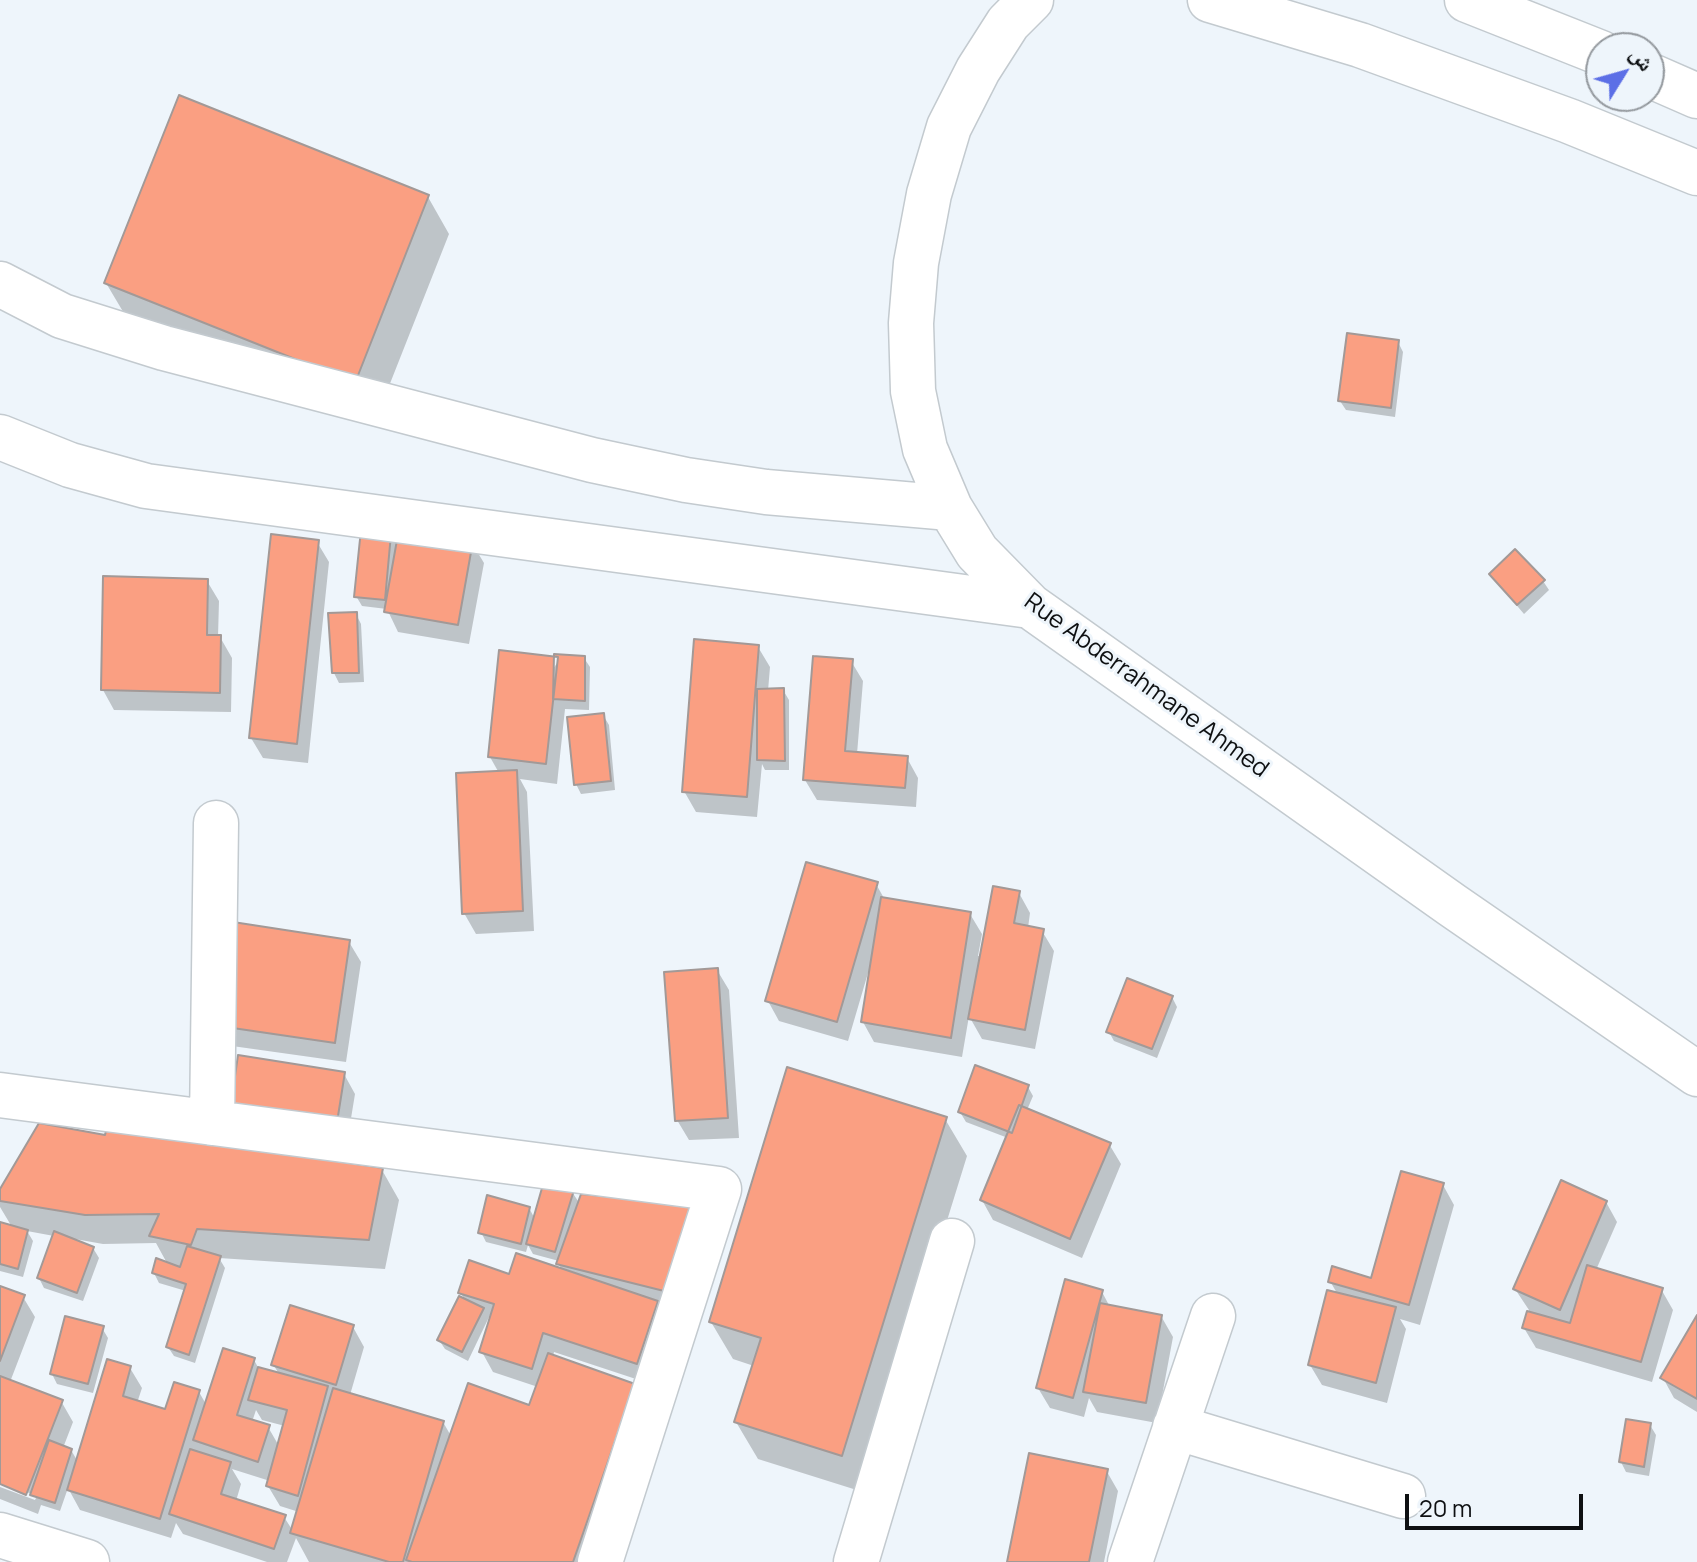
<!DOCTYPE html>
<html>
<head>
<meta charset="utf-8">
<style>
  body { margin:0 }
  #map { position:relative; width:1697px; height:1562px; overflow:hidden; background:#eef5fb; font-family:Manrope,"Noto Naskh Arabic",sans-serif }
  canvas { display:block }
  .north { position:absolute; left:1585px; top:32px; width:80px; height:80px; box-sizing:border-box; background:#eef5fb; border:2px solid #94999e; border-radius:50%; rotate:53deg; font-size:22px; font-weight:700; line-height:32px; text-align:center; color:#0e1012 }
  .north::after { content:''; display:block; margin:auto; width:28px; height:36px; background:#5c6fe6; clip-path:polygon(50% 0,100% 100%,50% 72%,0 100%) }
  .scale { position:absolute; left:1405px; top:1494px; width:178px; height:36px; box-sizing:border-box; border:4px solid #0e1012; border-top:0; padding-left:10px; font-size:24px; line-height:28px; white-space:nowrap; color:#0e1012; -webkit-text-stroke:6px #eef5fb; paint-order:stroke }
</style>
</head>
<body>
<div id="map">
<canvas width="1697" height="1562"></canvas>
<div class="north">ش</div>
<div class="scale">20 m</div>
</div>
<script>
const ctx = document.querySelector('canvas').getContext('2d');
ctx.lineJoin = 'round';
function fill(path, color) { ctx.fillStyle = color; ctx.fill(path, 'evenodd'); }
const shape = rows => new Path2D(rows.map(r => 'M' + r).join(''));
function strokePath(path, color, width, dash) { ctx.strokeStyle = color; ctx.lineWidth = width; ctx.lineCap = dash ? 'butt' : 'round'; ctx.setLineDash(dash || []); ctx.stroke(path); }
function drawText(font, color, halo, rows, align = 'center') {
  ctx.font = font + ' Manrope,sans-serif'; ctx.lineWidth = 6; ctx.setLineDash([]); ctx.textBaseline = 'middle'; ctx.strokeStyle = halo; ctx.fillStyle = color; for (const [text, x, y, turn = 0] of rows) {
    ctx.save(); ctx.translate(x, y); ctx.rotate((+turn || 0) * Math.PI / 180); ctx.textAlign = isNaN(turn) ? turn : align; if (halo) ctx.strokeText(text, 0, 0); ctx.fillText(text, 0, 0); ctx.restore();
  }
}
const shadow = shape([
  [428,197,449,234,376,419,128,320,106,283],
  [1398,342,1403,352,1395,417,1346,410,1340,401],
  [363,522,472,543,484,563,469,644,398,632,387,609,362,606,356,596],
  [317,542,329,562,308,763,263,758,251,738],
  [1491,575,1543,581,1549,590,1524,614],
  [207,581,219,601,218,637,220,637,232,658,231,712,114,710,103,690],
  [356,614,361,624,364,682,339,683,334,673],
  [758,647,770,667,768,691,783,690,789,700,789,770,765,770,762,764,757,817,696,812,684,791],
  [584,658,590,667,589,710,565,709,557,784,520,779,527,792,534,931,476,934,464,913,499,773,490,757,560,659],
  [851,661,863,681,857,754,907,758,918,778,916,807,817,800,805,780],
  [603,715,609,725,615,790,581,794,576,784],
  [876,884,885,900,970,914,982,934,978,956,982,956,1019,893,1030,913,1028,928,1042,931,1054,951,1035,1049,982,1039,969,1016,962,1057,874,1042,863,1022,870,974,868,973,848,1041,779,1021,768,1001],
  [235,924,349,942,361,962,346,1062,232,1046],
  [717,970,729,990,739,1138,689,1140,677,1120],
  [1172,997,1177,1007,1157,1058,1114,1041,1109,1032],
  [240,1058,344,1074,355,1094,345,1155],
  [1028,1087,1033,1096,1027,1110,1109,1144,1121,1164,1082,1258,993,1220,982,1200,1008,1138,966,1122,960,1112],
  [945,1119,967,1156,863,1492,758,1459,736,1422,754,1366,733,1359,711,1322],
  [107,1137,382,1170,399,1200,385,1269,219,1258,225,1268,195,1363,174,1356,168,1347,186,1291,159,1283,154,1273,168,1265,156,1243,103,1244,75,1239,93,1248,99,1258,83,1301,44,1288,39,1278,54,1236,27,1231,33,1241,23,1277,0,1271,0,1224,12,1227,0,1207,0,1192],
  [1443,1185,1454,1205,1420,1325,1400,1319,1406,1329,1387,1403,1322,1385,1310,1365,1338,1295,1330,1281,1372,1280],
  [572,1192,580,1204,695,1207,648,1383,554,1352,553,1357,633,1386,599,1562,309,1562,296,1538,287,1562,267,1562,183,1534,176,1523,171,1538,80,1510,68,1488,60,1511,41,1505,38,1514,0,1499,0,1487,35,1500,37,1496,0,1482,0,1288,23,1297,35,1317,10,1382,61,1401,73,1422,63,1448,71,1450,78,1462,130,1368,142,1388,137,1403,166,1412,199,1392,207,1406,254,1360,259,1369,279,1374,273,1364,353,1327,364,1347,350,1395,443,1422,451,1436,530,1408,538,1387,493,1372,482,1352,490,1315,468,1361,445,1349,439,1340,465,1301,461,1293,511,1276,561,1271,559,1261,533,1254,528,1245,526,1252,486,1242,481,1232,529,1208,535,1219],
  [256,1410,262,1420,285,1426,279,1446,268,1427,252,1422],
  [232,1469,270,1481,268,1486,280,1506,299,1512,293,1531,284,1517,236,1501,241,1484],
  [1606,1202,1617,1222,1596,1270,1661,1289,1673,1310,1652,1382,1536,1348,1524,1328,1529,1310,1515,1289],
  [1102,1292,1110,1307,1161,1316,1173,1337,1157,1423,1097,1412,1089,1398,1084,1417,1050,1408,1038,1388],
  [1697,1319,1697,1412,1674,1398,1663,1378],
  [102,1328,108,1338,93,1393,57,1384,52,1374],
  [1650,1425,1656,1435,1649,1476,1626,1472,1621,1462],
  [1106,1470,1118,1491,1104,1562,1009,1562]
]);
const building = shape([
  [179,95,429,195,355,383,104,283,179,95],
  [1347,333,1399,340,1391,408,1338,401,1347,333],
  [362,520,392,523,385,600,354,597,362,520],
  [399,529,473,541,458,625,384,612,399,529],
  [271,534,319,540,297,744,249,738,271,534],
  [1515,549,1545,580,1517,605,1489,574,1515,549],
  [103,576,208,579,207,635,221,635,220,693,101,690,103,576],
  [357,612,359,673,332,673,328,613,357,612],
  [694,639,759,645,747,797,682,792,694,639],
  [499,650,558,657,546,764,488,757,499,650],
  [554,654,585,656,585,701,553,699,554,654],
  [813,656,853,659,845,751,908,756,905,788,803,780,813,656],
  [784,688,785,761,757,760,757,689,784,688],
  [604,713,611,781,574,785,567,717,604,713],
  [517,770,523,911,462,914,456,773,517,770],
  [806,862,878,882,837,1022,765,1001,806,862],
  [993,886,1020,891,1014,923,1044,929,1025,1030,968,1019,993,886],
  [881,897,971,912,951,1038,861,1022,881,897],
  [233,922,350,940,335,1043,219,1026,233,922],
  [718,968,728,1118,675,1121,664,972,718,968],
  [1127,978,1173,996,1152,1049,1106,1032,1127,978],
  [238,1055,345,1072,335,1135,229,1118,238,1055],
  [975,1065,1029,1085,1012,1133,958,1112,975,1065],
  [787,1067,947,1117,842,1456,734,1422,761,1338,709,1322,787,1067],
  [1019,1105,1111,1143,1070,1239,980,1200,1019,1105],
  [39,1123,105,1135,107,1127,383,1168,369,1240,197,1229,191,1245,149,1236,159,1214,85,1215,0,1201,0,1189,39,1123],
  [1401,1171,1444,1183,1409,1305,1328,1282,1332,1266,1371,1278,1401,1171],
  [1561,1180,1607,1201,1560,1310,1513,1289,1561,1180],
  [544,1181,574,1190,555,1252,526,1244,544,1181],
  [581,1194,697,1205,668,1292,556,1264,581,1194],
  [487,1195,530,1207,521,1244,478,1233,487,1195],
  [0,1222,28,1230,18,1269,0,1264,0,1222],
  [54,1231,94,1247,77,1293,37,1278,54,1231],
  [187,1246,221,1256,189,1355,166,1347,186,1284,152,1273,156,1258,180,1267,187,1246],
  [516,1253,658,1301,637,1364,543,1333,532,1369,479,1352,494,1304,458,1293,469,1260,509,1274,516,1253],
  [1587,1265,1663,1288,1641,1362,1522,1328,1527,1311,1570,1323,1587,1265],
  [1065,1279,1103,1290,1073,1398,1036,1388,1065,1279],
  [0,1286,25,1295,0,1361,0,1286],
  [1327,1290,1396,1307,1376,1383,1308,1365,1327,1290],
  [459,1296,484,1308,462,1352,437,1340,459,1296],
  [1100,1303,1162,1315,1146,1403,1083,1392,1100,1303],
  [290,1305,354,1325,336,1385,271,1365,290,1305],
  [1697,1315,1697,1399,1660,1378,1697,1315],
  [65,1316,104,1326,88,1384,50,1374,65,1316],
  [223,1348,255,1358,237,1415,270,1425,258,1462,193,1440,223,1348],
  [548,1353,635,1384,573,1562,412,1562,406,1560,468,1383,529,1405,548,1353],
  [107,1359,131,1366,123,1396,165,1409,174,1382,200,1390,160,1519,67,1490,107,1359],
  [258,1367,328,1386,298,1496,266,1486,287,1410,248,1400,258,1367],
  [0,1376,63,1400,26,1495,0,1484,0,1376],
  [333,1388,444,1421,403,1562,389,1562,290,1533,333,1388],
  [1626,1419,1651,1423,1644,1467,1619,1462,1626,1419],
  [49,1440,72,1449,55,1503,30,1495,49,1440],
  [190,1449,231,1462,221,1494,286,1515,274,1549,169,1514,190,1449],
  [1029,1453,1108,1469,1089,1562,1007,1562,1029,1453]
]);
const street = shape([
  [0,1095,719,1189,600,1562],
  [212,1123,216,823],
  [1175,1427,1403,1496],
  [0,1535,87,1562],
  [856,1562,952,1241],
  [1130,1562,1213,1316]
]);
const secondary = shape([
  [1031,0,1008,23,978,70,949,127,929,194,916,263,911,323,913,391,925,449,950,508,977,552,1030,606,1452,905,1697,1074],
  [0,284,62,316,164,348,592,460,686,480,766,492,950,508],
  [0,437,70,465,146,486,1030,606]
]);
const primary = shape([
  [1210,0,1360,45,1569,121,1697,173],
  [1467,0,1601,53],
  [1649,75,1697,96]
]);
const streetNames = [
  ["Rue Abderrahmane Ahmed",1146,686,36]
];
fill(shadow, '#0003');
fill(building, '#fa9f82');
strokePath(building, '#a29997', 2);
strokePath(street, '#c3cacf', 47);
strokePath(secondary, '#c3cacf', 47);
strokePath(primary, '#c3cacf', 47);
strokePath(street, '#fff', 44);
strokePath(secondary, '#fff', 44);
strokePath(primary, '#fff', 44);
drawText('24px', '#0e1012', '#eef5fb', streetNames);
</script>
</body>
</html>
